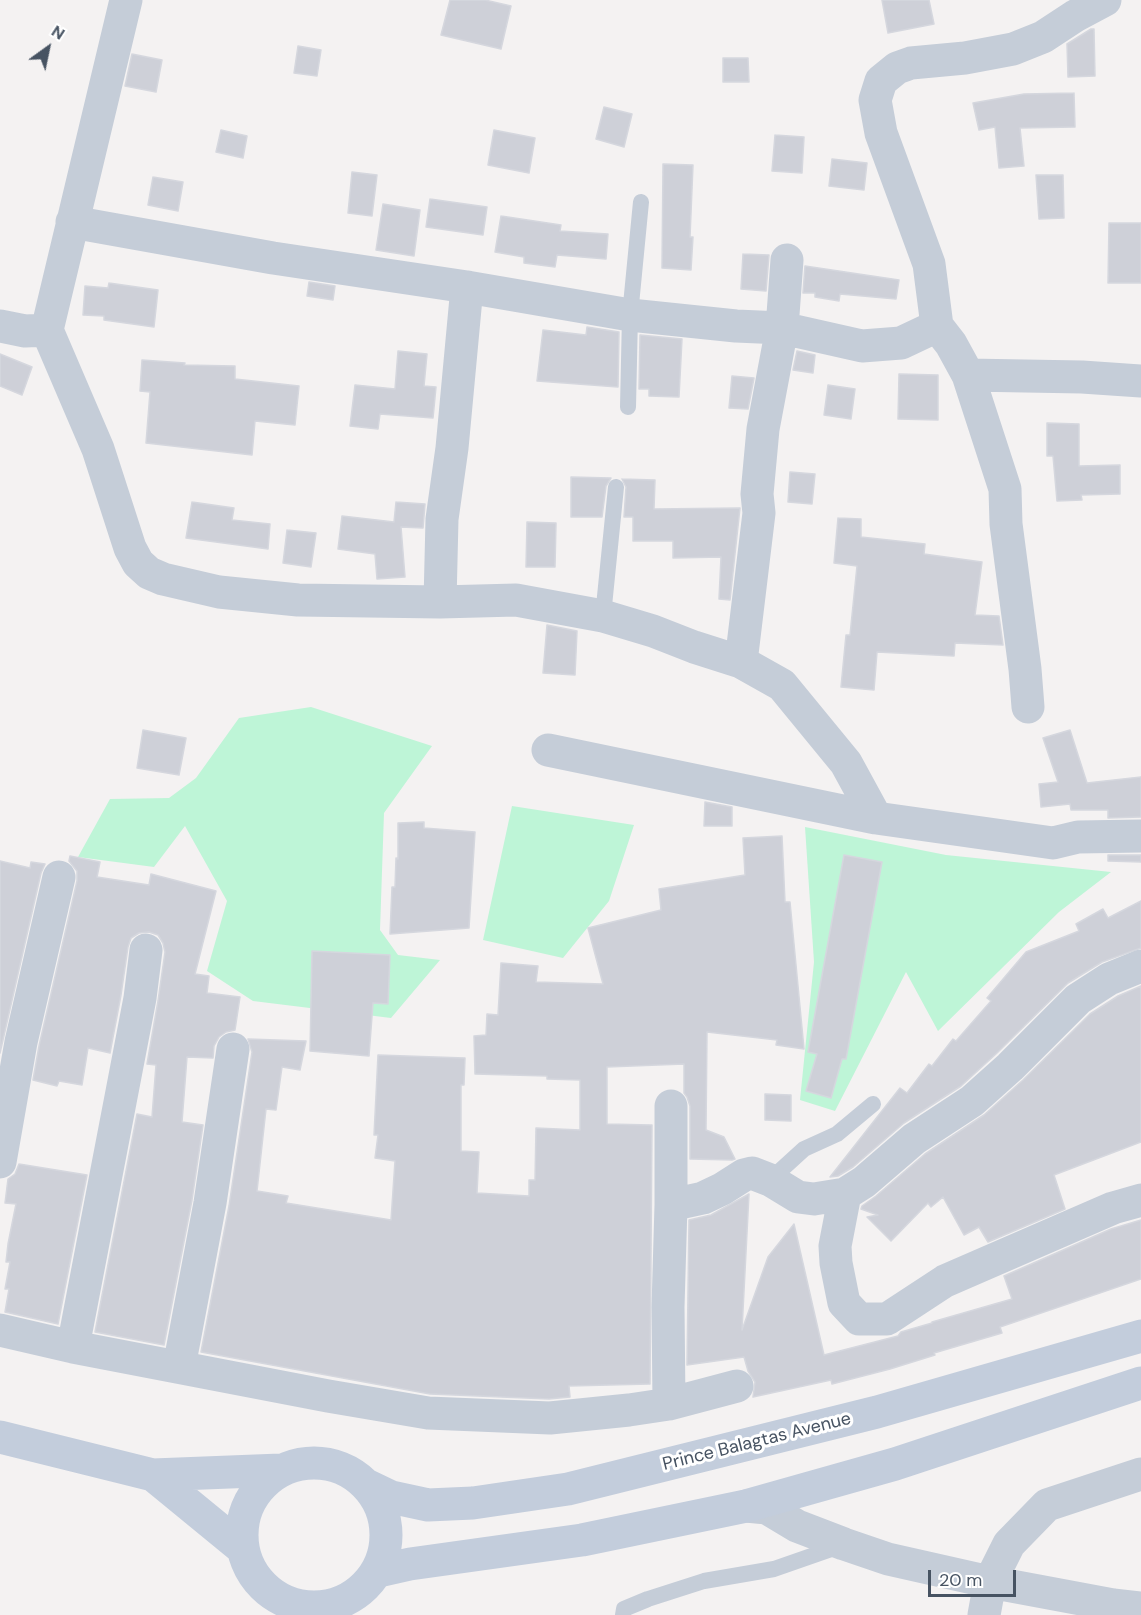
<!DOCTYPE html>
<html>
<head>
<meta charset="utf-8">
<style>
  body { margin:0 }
  #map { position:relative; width:1141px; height:1615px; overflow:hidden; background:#f4f2f2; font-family:"DM Sans",sans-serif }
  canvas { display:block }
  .north { position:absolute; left:18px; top:18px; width:60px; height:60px; -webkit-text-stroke:4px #fff; paint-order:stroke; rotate:33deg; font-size:16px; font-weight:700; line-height:24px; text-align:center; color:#475362 }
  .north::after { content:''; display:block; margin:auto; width:21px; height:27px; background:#475362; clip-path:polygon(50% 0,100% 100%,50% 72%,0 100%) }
  .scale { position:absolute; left:928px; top:1570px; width:88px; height:27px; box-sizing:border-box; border:3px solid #475362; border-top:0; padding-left:8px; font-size:18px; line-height:21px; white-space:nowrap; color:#475362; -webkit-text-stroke:4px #fff; paint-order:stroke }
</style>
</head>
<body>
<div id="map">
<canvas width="1141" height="1615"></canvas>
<div class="north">N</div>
<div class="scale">20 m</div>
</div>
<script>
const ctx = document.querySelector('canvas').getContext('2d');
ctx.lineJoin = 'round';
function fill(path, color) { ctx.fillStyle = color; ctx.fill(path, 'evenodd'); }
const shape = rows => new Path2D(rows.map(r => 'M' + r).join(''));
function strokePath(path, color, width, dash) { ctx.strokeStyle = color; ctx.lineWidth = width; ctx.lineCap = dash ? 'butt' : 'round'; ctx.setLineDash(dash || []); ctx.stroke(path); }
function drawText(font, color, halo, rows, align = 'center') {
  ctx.font = font + ' "DM Sans",sans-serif'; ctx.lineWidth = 6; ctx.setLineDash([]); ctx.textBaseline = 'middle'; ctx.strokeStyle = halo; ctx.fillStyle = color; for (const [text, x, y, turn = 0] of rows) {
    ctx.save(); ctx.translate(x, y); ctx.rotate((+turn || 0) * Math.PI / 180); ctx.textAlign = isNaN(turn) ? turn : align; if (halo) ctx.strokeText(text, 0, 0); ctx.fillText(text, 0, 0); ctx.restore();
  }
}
const green = shape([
  [311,707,432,746,384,813,380,930,398,955,440,960,391,1018,253,1001,207,971,227,901,185,826,154,867,78,857,110,799,169,798,196,778,239,718],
  [512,806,634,825,609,901,563,958,483,940],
  [805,827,946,855,1111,872,1059,912,938,1031,906,972,835,1111,800,1100,814,962]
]);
const building = shape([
  [450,0,485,0,511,6,501,49,441,35,450,0],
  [882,0,929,0,934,24,888,33,882,0],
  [1091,29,1094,29,1095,76,1068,77,1067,44,1091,29],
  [298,46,321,50,317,76,294,73,298,46],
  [132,54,162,60,156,92,125,86,132,54],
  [723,58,748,58,749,82,723,82,723,58],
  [1074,93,1075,127,1020,128,1024,166,999,168,995,127,979,130,973,103,1024,94,1074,93],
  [604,107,632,114,624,147,596,139,604,107],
  [221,130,247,136,243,158,216,152,221,130],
  [494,130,535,138,529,173,488,165,494,130],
  [775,135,804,137,802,173,772,171,775,135],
  [832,159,867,163,864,190,829,186,832,159],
  [663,164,693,165,690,237,693,237,691,270,662,268,663,164],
  [352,172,377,175,372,216,348,213,352,172],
  [1036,175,1063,175,1064,218,1039,219,1036,175],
  [153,177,183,182,178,211,148,205,153,177],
  [430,199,487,207,483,235,426,227,430,199],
  [383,204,420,210,414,256,376,250,383,204],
  [501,216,561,225,560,231,608,234,606,259,557,255,555,267,524,263,524,257,495,252,501,216],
  [1109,223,1141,223,1141,283,1108,283,1109,223],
  [743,254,769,255,766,291,741,289,743,254],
  [805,266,899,280,896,299,840,294,839,301,815,297,815,293,803,293,805,266],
  [309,282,335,286,333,300,307,296,309,282],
  [109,283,158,290,154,327,104,320,104,316,83,315,85,286,108,288,109,283],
  [587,327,619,332,618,387,537,381,543,330,586,335,587,327],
  [640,335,682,339,679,397,649,396,649,389,639,389,640,335],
  [398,351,427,354,424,386,436,387,433,418,380,414,378,429,350,426,355,385,395,389,398,351],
  [797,351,815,355,813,373,793,370,797,351],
  [0,354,32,367,22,395,0,386,0,354],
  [142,360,185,363,184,365,235,366,235,379,299,386,295,425,255,421,252,455,146,443,150,392,140,391,142,360],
  [899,374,938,375,938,420,898,419,899,374],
  [732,376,754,378,748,409,729,408,732,376],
  [828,385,855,389,851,419,824,415,828,385],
  [1047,423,1079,424,1079,466,1120,465,1120,494,1081,495,1082,500,1057,501,1053,456,1047,456,1047,423],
  [790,472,815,474,812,504,788,502,790,472],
  [571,477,611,478,606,486,602,517,571,517,571,477],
  [622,479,655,480,654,509,740,508,730,600,719,599,721,557,673,558,673,541,633,541,633,517,624,517,626,487,622,479],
  [192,502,234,508,232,520,270,524,268,549,186,538,192,502],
  [396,502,425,504,423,528,401,527,405,577,377,579,375,554,338,549,342,516,394,522,396,502],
  [838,518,861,519,861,537,925,544,924,554,982,562,975,615,999,616,1003,645,955,643,954,656,877,652,874,690,841,687,846,635,850,635,857,566,834,563,838,518],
  [527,522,556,523,555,567,526,567,527,522],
  [287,530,316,533,311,567,283,563,287,530],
  [547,625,577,631,575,675,543,673,547,625],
  [143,730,186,738,179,775,137,768,143,730],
  [1070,730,1087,783,1141,777,1141,817,1108,818,1108,810,1071,810,1070,804,1041,807,1039,784,1058,782,1043,738,1070,730],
  [705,802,732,807,732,826,704,826,705,802],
  [424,822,424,828,475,832,469,928,390,934,392,887,395,887,396,858,398,859,398,823,424,822],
  [782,836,785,902,790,902,804,1049,776,1045,777,1040,707,1032,706,1130,724,1137,735,1159,732,1160,690,1159,690,1106,687,1097,684,1093,684,1064,607,1067,607,1124,652,1125,650,1384,569,1386,570,1397,549,1399,430,1394,201,1352,229,1206,252,1052,248,1039,306,1041,300,1070,282,1067,276,1110,266,1109,257,1191,288,1196,286,1203,391,1220,395,1161,375,1158,378,1135,374,1135,378,1055,465,1058,464,1085,461,1085,461,1151,479,1152,477,1193,529,1196,529,1180,535,1180,536,1128,580,1130,580,1080,547,1079,547,1076,475,1074,474,1036,486,1035,487,1014,498,1015,501,963,538,966,536,982,603,984,588,928,661,910,659,889,745,875,743,838,782,836],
  [844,855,882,862,846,1059,842,1059,831,1098,806,1091,817,1054,808,1052,844,855],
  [1108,855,1141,855,1141,862,1108,861,1108,855],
  [70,856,100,862,97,877,149,885,151,874,216,891,195,974,209,976,207,993,240,997,235,1030,226,1032,219,1037,214,1046,213,1058,187,1057,182,1122,203,1125,192,1200,164,1345,95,1332,137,1114,152,1117,156,1065,147,1064,158,1001,165,952,163,943,158,935,149,932,139,933,131,938,128,947,121,995,110,1053,88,1048,82,1085,59,1081,57,1086,33,1080,39,1046,77,881,77,871,69,861,70,856],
  [0,861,30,868,31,862,45,864,41,873,0,1053,0,861],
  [1141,901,1141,948,1102,962,1068,983,997,1053,961,1086,904,1123,853,1167,838,1176,830,1177,900,1088,907,1093,929,1064,932,1066,953,1039,956,1041,991,1001,987,998,1026,952,1079,931,1076,924,1103,909,1108,918,1141,901],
  [312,951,390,955,388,1004,373,1003,369,1056,310,1051,312,951],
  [1141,986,1141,1142,1054,1175,1065,1209,988,1242,979,1227,964,1235,943,1197,931,1207,928,1203,891,1241,867,1217,878,1215,861,1209,862,1206,876,1196,925,1154,984,1115,1023,1080,1090,1014,1118,996,1141,986],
  [765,1094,791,1095,791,1121,765,1120,765,1094],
  [19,1164,87,1175,58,1324,5,1312,9,1289,5,1289,10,1262,6,1262,8,1244,16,1204,5,1203,8,1179,15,1174,19,1164],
  [749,1194,742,1330,768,1257,794,1224,824,1355,898,1336,901,1332,932,1323,932,1322,1012,1299,1004,1276,1111,1229,1141,1220,1141,1279,1000,1327,1002,1333,934,1353,935,1355,890,1369,832,1384,831,1380,753,1397,755,1382,748,1371,744,1357,687,1365,689,1220,711,1215,749,1194]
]);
const service = shape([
  [628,407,630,315,641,202],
  [603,616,616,487],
  [770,1180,804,1149,837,1134,873,1104],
  [623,1615,624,1609,648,1599,704,1581,774,1569,840,1546]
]);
const minor = shape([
  [126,0,47,330,98,449,130,548,138,563,149,573,163,579,219,592,298,600,440,602,516,600,603,616,653,631,694,647,741,662,782,685,846,763,876,818],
  [72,222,273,258,467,287,630,315,736,326,782,328,862,346,901,343,937,326,951,344,968,375,1005,489,1006,524,1025,669,1028,707],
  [0,326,25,331,47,330],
  [937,326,929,264,881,133,875,100,881,81,897,68,911,63,965,58,1013,49,1043,37,1075,16,1105,0],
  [968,375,1082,377,1141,381],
  [440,602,442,519,452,448,467,287],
  [741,662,759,513,757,494,763,429,782,328,787,260],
  [548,750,876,818,1053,843,1078,837,1141,836],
  [671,1106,671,1205,703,1198,722,1189,744,1175,752,1173,770,1180,798,1197,814,1199,845,1194,864,1182,914,1139,972,1101,1010,1067,1078,999,1109,979,1141,966],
  [0,1162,21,1042,59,877],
  [845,1194,835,1246,836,1263,844,1303,859,1319,887,1319,945,1281,1113,1208,1141,1200],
  [0,1330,73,1347,328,1396,428,1413,550,1418,629,1410,669,1404,737,1386],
  [73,1347,140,998,146,950],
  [179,1367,210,1203,233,1049],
  [669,1404,668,1307,671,1205],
  [746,1506,767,1508,797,1526,844,1544,888,1559,990,1582,1113,1605,1141,1608],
  [984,1615,990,1582,1009,1544,1047,1505,1141,1474]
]);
const secondary = shape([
  [0,1437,153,1475,281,1470],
  '242 1535a72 72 0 1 1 144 0a72 72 0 1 1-144 0Z',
  [153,1475,242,1548],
  [368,1486,391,1497,428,1505,473,1503,568,1489,877,1412,1141,1336],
  [379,1571,410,1564,582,1540,746,1506,895,1464,1141,1383]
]);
const streetNames = [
  ["Prince Balagtas Avenue",757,1442,-14]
];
fill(green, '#bef5d7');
fill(building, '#ced0d8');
strokePath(building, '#d5d7de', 1.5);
strokePath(service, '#c5cdd8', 16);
strokePath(minor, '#c5cdd8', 33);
strokePath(secondary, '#c3cddc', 33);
drawText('18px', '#475362', '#fff', streetNames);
</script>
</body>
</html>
